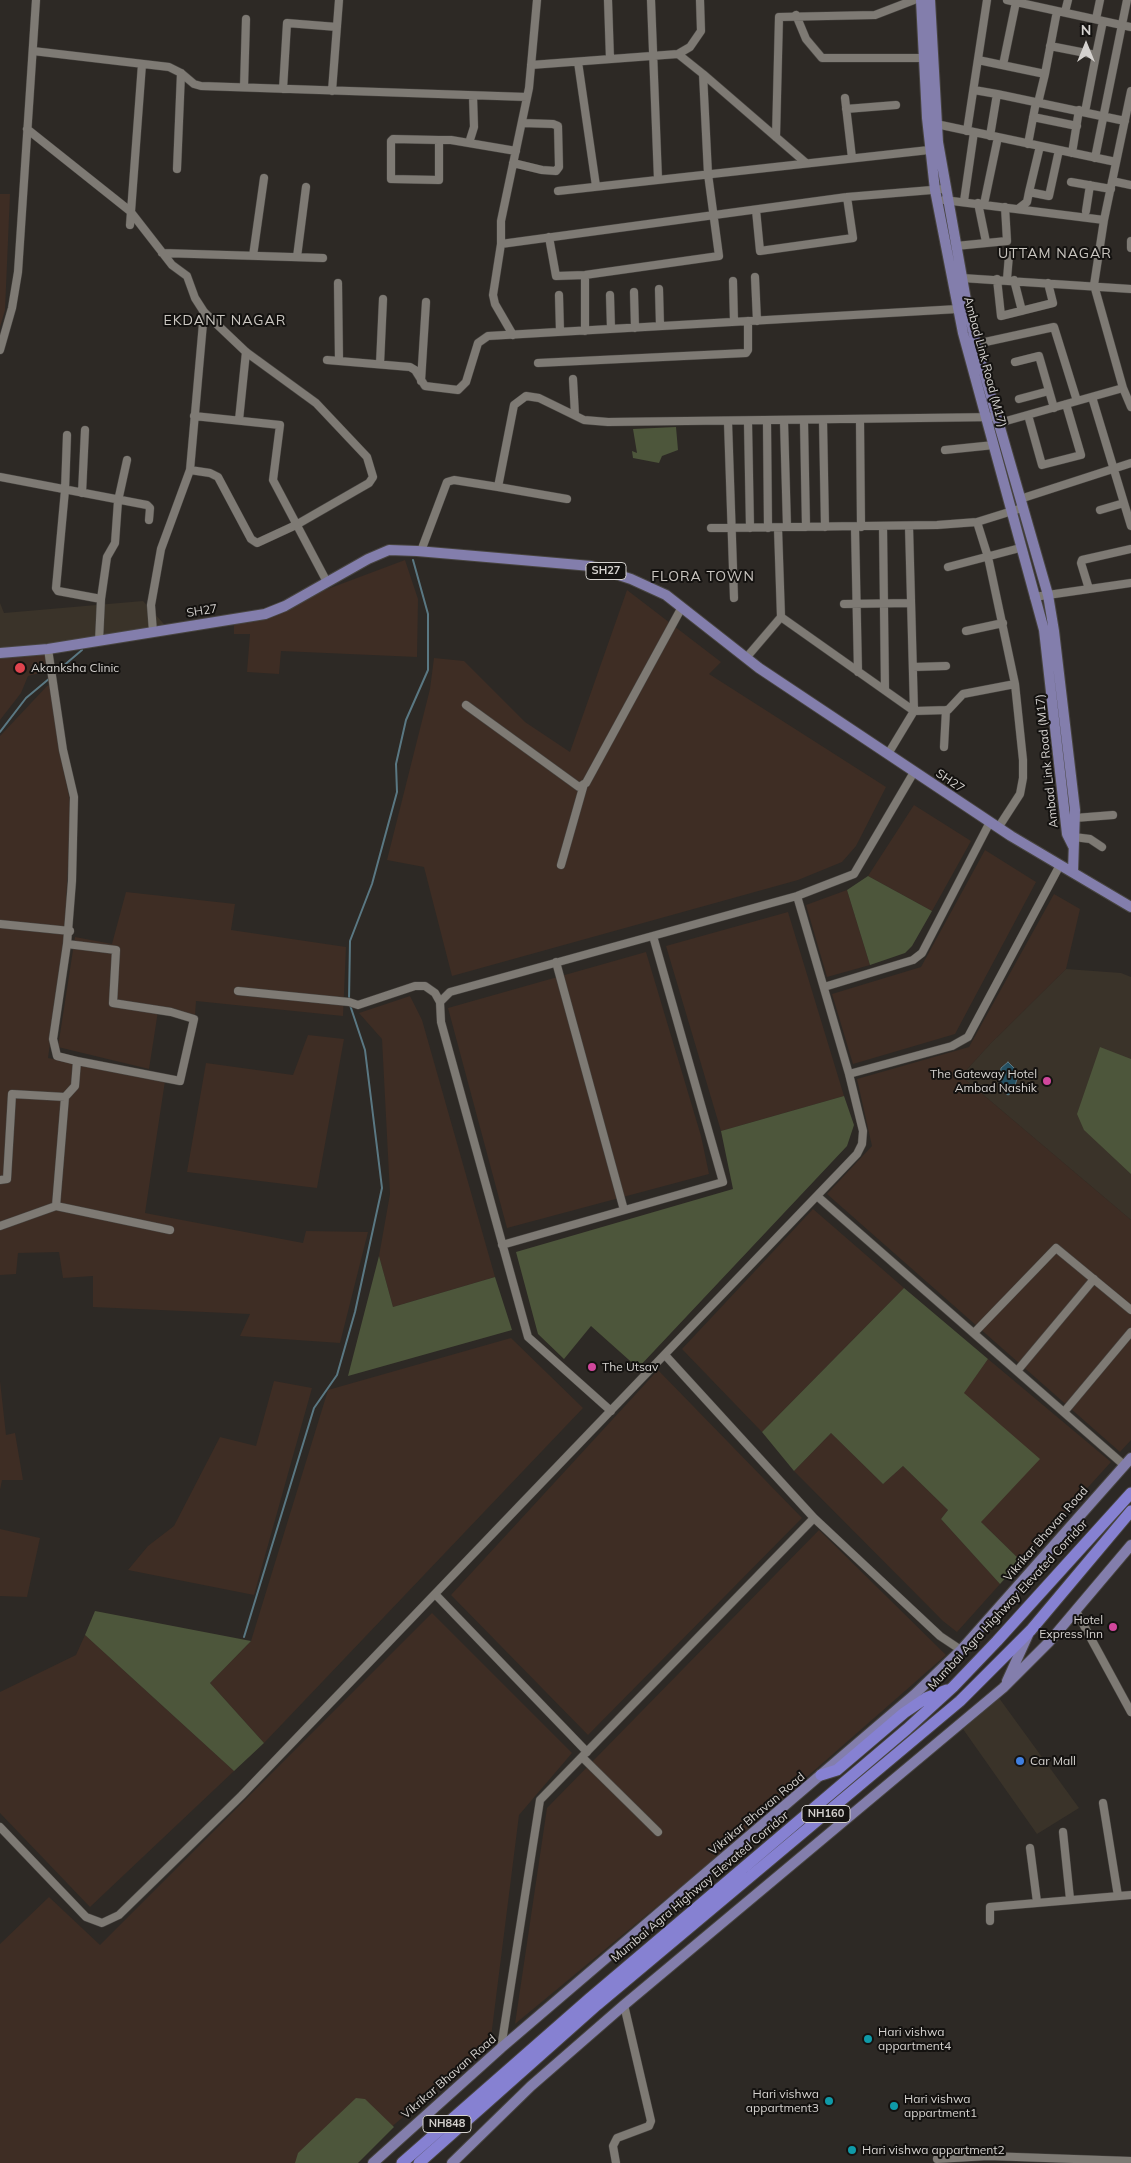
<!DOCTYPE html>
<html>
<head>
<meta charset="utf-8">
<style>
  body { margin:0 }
  #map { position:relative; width:1131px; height:2163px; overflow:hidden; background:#2d2925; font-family:Mulish,sans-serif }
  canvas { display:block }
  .north { position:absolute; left:1061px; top:20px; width:50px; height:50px; -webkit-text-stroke:4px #141210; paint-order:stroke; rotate:0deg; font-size:14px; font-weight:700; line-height:20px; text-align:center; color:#d5d2cf }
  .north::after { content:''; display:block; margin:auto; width:18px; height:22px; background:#d5d2cf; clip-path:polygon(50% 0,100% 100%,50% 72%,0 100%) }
</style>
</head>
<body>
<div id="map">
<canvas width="1131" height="2163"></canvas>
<div class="north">N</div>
</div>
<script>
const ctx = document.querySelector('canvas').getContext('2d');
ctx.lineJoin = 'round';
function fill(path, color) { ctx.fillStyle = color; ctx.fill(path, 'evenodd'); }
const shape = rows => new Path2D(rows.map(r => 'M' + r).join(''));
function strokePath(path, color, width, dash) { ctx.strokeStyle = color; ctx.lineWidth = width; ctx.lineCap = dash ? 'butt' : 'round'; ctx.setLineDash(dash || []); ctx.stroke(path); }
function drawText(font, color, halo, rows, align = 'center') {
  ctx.font = font + ' Mulish,sans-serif'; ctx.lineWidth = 4; ctx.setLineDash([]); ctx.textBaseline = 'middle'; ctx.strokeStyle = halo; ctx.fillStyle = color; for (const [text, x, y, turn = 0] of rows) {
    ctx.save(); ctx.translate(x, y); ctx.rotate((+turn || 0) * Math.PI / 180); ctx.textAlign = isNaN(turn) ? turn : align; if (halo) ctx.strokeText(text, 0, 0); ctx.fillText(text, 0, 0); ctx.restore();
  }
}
const built = shape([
  [143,601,173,634,0,663,0,603,4,613],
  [1066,969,1121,973,1131,977,1131,1220,961,1076,990,1044],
  [999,1698,1079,1808,1037,1834,963,1729]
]);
const industrial = shape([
  [0,194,10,194,5,310,0,327],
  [405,560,418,599,417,657,281,651,279,674,247,672,250,634,234,634,234,622,278,614,325,590],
  [627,590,721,662,709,674,886,787,856,846,842,862,798,880,452,976,424,867,387,860,430,689,434,658,464,661,525,722,570,752],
  [45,654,48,671,28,676,21,693,0,720,0,657],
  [52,684,60,754,71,805,64,943,48,1058,165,1081,145,1213,303,1243,306,1231,368,1232,340,1343,240,1336,250,1314,93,1307,93,1276,63,1278,59,1252,18,1253,16,1274,0,1275,0,736,47,686],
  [914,805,971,841,932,911,868,876],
  [985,850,1036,882,955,1034,853,1064,832,994,921,967],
  [847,890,870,965,827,977,806,905],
  [126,892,235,904,231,930,346,947,343,1016,196,1001,195,1015,158,1011,149,1069,58,1047,75,937,112,944],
  [1054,894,1080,909,1066,969,990,1044,961,1076,1131,1220,1131,1440,1120,1452,827,1194,872,1146,857,1079,969,1047],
  [788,912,844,1096,721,1131,666,946],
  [646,952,701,1136,709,1174,507,1228,448,1008],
  [410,996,422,1020,495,1277,393,1307,379,1256,390,1194,382,1039,359,1013],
  [308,1035,344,1039,317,1188,187,1172,206,1063,293,1075],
  [813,1209,904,1288,762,1432,682,1349],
  [511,1338,583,1408,264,1743,210,1683,251,1641,328,1390],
  [988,1359,1111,1462,1021,1561,981,1522,964,1392],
  [658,1370,802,1518,588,1735,451,1595],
  [0,1381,6,1435,15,1433,23,1480,2,1480,0,1490],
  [274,1381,312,1388,254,1595,128,1570,148,1546,174,1526,220,1437,256,1446],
  [831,1433,883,1484,903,1466,948,1510,941,1519,1000,1584,957,1632,943,1621,794,1471],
  [0,1529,40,1538,27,1597,0,1596],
  [819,1530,946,1655,695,1875,515,2024,547,1808],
  [432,1613,572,1753,519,1815,490,2045,396,2123,354,2163,0,2163,0,1944,49,1897,100,1945],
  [85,1635,234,1771,90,1907,0,1813,0,1692,76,1655]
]);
const green = shape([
  [676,427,678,450,662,456,659,463,633,458,632,451,637,453,633,429],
  [868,876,932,911,912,946,905,953,870,965,847,890],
  [1100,1047,1131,1059,1131,1174,1084,1130,1077,1114],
  [844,1096,854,1125,847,1146,638,1368,591,1326,564,1359,538,1334,516,1252,733,1189,721,1131],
  [379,1256,393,1307,495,1277,512,1330,348,1376],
  [904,1288,988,1359,964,1393,1040,1459,981,1522,1021,1561,1000,1584,941,1519,948,1510,903,1466,883,1484,831,1433,794,1471,762,1432],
  [95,1611,251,1641,210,1683,264,1743,234,1771,85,1635],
  [356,2098,365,2099,394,2127,358,2163,295,2163,298,2153]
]);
const water = shape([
  [1008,1062,1014,1068,1017,1079,1013,1092,1008,1095,1001,1090,998,1079,1000,1076,1001,1068,1008,1062]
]);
const stream = shape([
  [55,673,82,650],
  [0,732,26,698,50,678],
  [349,1000,350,941,372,884,397,792,396,764,406,720,428,670,428,614,413,560],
  [244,1637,314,1408,337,1375,355,1312,382,1188,365,1050,350,1005]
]);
const minor = shape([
  [608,0,610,59],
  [651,0,658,179],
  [1007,0,1131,27],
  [1065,12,1068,0],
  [796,15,806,39,822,58,928,58],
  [1096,19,1100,0],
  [1050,46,1096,55,1085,112],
  [33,51,169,67,181,73,194,84,201,86,527,97],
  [678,54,690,47,701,31,700,0],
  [1096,55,1103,21],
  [978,60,1045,74,1057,11],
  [578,62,596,186],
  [531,65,678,54,703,74],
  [1003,65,1016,2],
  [244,87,246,19],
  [283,89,287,23,337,27],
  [974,90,997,94,990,136],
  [332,91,339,0],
  [1131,91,1104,220,1094,285,1123,388,1131,407],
  [997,94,1125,121],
  [845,98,852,158],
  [1038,103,1045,74],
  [846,109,896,105],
  [1033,117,1077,126],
  [936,124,1116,162],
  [27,129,130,211,172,265,187,276,195,298,204,312,246,352,316,403,367,457,373,477,369,483,296,525,257,543,251,539,218,477,210,473,190,470],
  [967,131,987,0],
  [776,137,779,17,875,15,914,0],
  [439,140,439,180,391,179,391,141,393,139,439,140,451,140,516,151],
  [469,143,474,127,473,96],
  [1028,144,1036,102],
  [1072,153,1079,110],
  [1095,158,1127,0],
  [513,163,542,170,556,171,559,167,558,126,553,124,522,123],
  [177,169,181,73],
  [1112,181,1131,185],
  [1071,182,1111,189],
  [558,191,929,150],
  [1029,192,1040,146],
  [944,200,1104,220],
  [964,201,974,132],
  [978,203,986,242],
  [984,204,998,137],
  [1018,209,1027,202,1029,192,1049,196,1059,150],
  [756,210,760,251,853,238,847,197],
  [1086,211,1090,185],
  [130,225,142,64],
  [549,237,556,276,585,275,719,256,708,174,703,74,806,163],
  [1131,241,1131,248],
  [501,244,847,197,944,189],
  [956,246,1007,241,1005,207],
  [162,253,323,258],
  [253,256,264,178],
  [297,257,306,187],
  [585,275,585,331],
  [755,277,757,321],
  [962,278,1131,289],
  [997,279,1001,316,1053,303,1048,283],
  [1007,279,1009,255],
  [1014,280,1022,311],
  [733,281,734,322],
  [338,283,339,361],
  [659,289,660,326],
  [634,292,635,328],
  [559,295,560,332],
  [610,295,611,329],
  [513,335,495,304,493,295,501,244,501,221,529,88,537,0],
  [976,344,1054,327,1077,401],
  [0,350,12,308,18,272,36,0],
  [327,360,410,367,415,370,425,386,458,390,466,382,478,343,488,336,958,309],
  [1015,362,1039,356,1054,408],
  [538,363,746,353,748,350,748,321],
  [380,364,383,299],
  [573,379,575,415],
  [421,381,426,302],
  [1092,397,1131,526],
  [1019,399,1049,391],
  [1028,415,1042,465,1081,455,1066,404],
  [194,416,280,425,273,480,327,582],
  [239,420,246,352],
  [823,420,825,527],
  [860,420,861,527],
  [784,421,787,527],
  [804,421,806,527],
  [728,422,734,598],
  [748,422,750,528],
  [767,422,768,528],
  [999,423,1123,388],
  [67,435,65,490,56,588,58,591,101,599,107,557,115,543,118,501,127,460],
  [945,450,994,445],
  [0,477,147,505,150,508,149,520],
  [498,487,567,499],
  [82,493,85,430],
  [1020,499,1131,463],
  [1100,510,1124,503],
  [977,522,988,557,1015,684,1023,760,1023,778,1020,794,998,828],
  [883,526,885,690],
  [855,527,858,672],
  [711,528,937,525,977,522,1022,508],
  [778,528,781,617],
  [421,551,447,482,454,480,498,487,514,405,526,396,539,398,584,420,608,422,997,417],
  [948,567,1020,548],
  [1089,589,1081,563,1082,560,1131,549],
  [1034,597,1131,583],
  [844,604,911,603],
  [966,631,1003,623],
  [153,632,151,605,161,549,190,470,204,312],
  [99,641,101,599],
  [746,658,781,617,914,711,909,526],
  [913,667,946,666],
  [466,705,579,787,586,783,682,607],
  [944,747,946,710],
  [888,754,914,711,948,710,963,694,1015,684],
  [1075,818,1113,815],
  [1074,837,1090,839,1102,847],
  [561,865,584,784],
  [0,924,70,931],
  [67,944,53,1039,57,1056,77,1061],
  [556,962,624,1210],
  [824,987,913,960,922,953,990,822],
  [238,991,349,1002,358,1005,415,986,425,986,435,993,440,1002],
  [849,1074,952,1046,968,1037,1060,865],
  [0,1180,7,1179,12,1094,65,1097,75,1086,77,1061,180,1081,194,1019,171,1012,113,1003,116,950,67,944,72,881,74,797,63,750,48,649],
  [817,1196,1124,1465],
  [56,1206,65,1097],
  [0,1226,56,1206,170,1230],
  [502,1245,723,1182,653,936],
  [974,1333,1056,1248,1131,1310],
  [665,1355,814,1518,940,1636,961,1650],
  [1017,1371,1094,1279],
  [611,1411,528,1337,441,1022,440,1002,450,992,797,896,854,874,914,772],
  [1064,1412,1131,1332],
  [435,1594,587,1752],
  [1076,1611,1131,1712],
  [582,1757,658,1832],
  [1103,1803,1118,1896],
  [0,1827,86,1917,102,1923,119,1915,241,1796,857,1154,862,1144,863,1131,849,1074,797,896],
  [1063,1832,1070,1899],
  [1030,1848,1037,1902],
  [990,1921,990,1907,1131,1895],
  [501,2048,540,1800,814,1518],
  [937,2159,988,2156,1131,2161],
  [616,2163,613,2146,617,2138,649,2126,651,2121,624,2005]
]);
const major = shape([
  [921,0,927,118,935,190,963,333,1044,630,1067,834,1073,846],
  [930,0,938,142,966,300,976,344,1048,595,1054,631,1075,810,1073,872],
  [0,653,48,649,265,614,285,606,368,559,389,550,417,551,591,566,631,579,666,595,759,668,1011,836,1131,907],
  [1007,1681,1028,1635],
  [373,2163,501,2048,914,1695,961,1650,1131,1458],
  [452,2163,531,2086,624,2005,1003,1688,1049,1642,1131,1545]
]);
const highway = shape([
  [821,1775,837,1770,904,1713,926,1698,947,1690],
  [402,2163,589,1999,907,1729,953,1687,997,1641,1131,1493],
  [419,2163,597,2005,960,1701,1031,1630,1131,1511]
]);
const markers = [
  [20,668,6,"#e0444e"],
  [1047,1081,5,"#d1479c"],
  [592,1367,5,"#d1479c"],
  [1113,1627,5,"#d1479c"],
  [1020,1761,5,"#3f7fe0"],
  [868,2039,5,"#0f9aa8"],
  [829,2101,5,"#0f9aa8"],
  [894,2106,5,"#0f9aa8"],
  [852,2150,5,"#0f9aa8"]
];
const shields = [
  [606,571,40],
  [826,1814,48],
  [447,2124,48]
];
const shieldNames = [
  ["SH27",606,571],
  ["NH160",826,1814],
  ["NH848",447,2124]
];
const streetNames = [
  ["Ambad Link Road (M17)",985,362,75],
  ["SH27",202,611,-9],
  ["Ambad Link Road (M17)",1047,761,-96],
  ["SH27",950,781,34],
  ["Vikrikar Bhavan Road",1046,1534,-49],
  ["Mumbai Agra Highway Elevated Corridor",1008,1605,-47],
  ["Vikrikar Bhavan Road",757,1814,-40],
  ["Mumbai Agra Highway Elevated Corridor",700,1887,-40],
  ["Vikrikar Bhavan Road",449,2077,-41]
];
const poiNames = [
  ["Akanksha Clinic",31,668],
  ["The Gateway Hotel",1037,1074,"right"],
  ["Ambad Nashik",1037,1088,"right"],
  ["The Utsav",602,1367],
  ["Hotel",1103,1620,"right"],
  ["Express Inn",1103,1634,"right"],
  ["Car Mall",1030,1761],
  ["Hari vishwa",878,2032],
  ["appartment4",878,2046],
  ["Hari vishwa",819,2094,"right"],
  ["appartment3",819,2108,"right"],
  ["Hari vishwa",904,2099],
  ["appartment1",904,2113],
  ["Hari vishwa appartment2",862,2150]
];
const neighbourhoodNames = [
  ["UTTAM NAGAR",1055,254],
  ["EKDANT NAGAR",225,321],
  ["FLORA TOWN",703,577]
];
fill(built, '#3a3329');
fill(industrial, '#3e2d24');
fill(green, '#4d563b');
fill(water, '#255163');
strokePath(water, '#5a7883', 1);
strokePath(stream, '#5a7883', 2);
strokePath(minor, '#474440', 9);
strokePath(major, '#474440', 12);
strokePath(highway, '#474440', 13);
strokePath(minor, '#7e7a74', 8);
strokePath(major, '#837eac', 10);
strokePath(highway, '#8681d2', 11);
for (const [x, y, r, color] of markers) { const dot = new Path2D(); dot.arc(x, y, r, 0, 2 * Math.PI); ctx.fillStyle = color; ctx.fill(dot); strokePath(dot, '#141210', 2); }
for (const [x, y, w] of shields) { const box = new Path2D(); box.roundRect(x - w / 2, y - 8.5, w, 17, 4); ctx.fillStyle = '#141210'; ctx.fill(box); strokePath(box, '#d5d2cf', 1); }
drawText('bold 11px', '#d5d2cf', null, shieldNames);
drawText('12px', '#d5d2cf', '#141210', streetNames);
drawText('12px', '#d5d2cf', '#141210', poiNames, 'left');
ctx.letterSpacing = '1px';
drawText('14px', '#cac6c0', '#141210', neighbourhoodNames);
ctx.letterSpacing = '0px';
</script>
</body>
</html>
